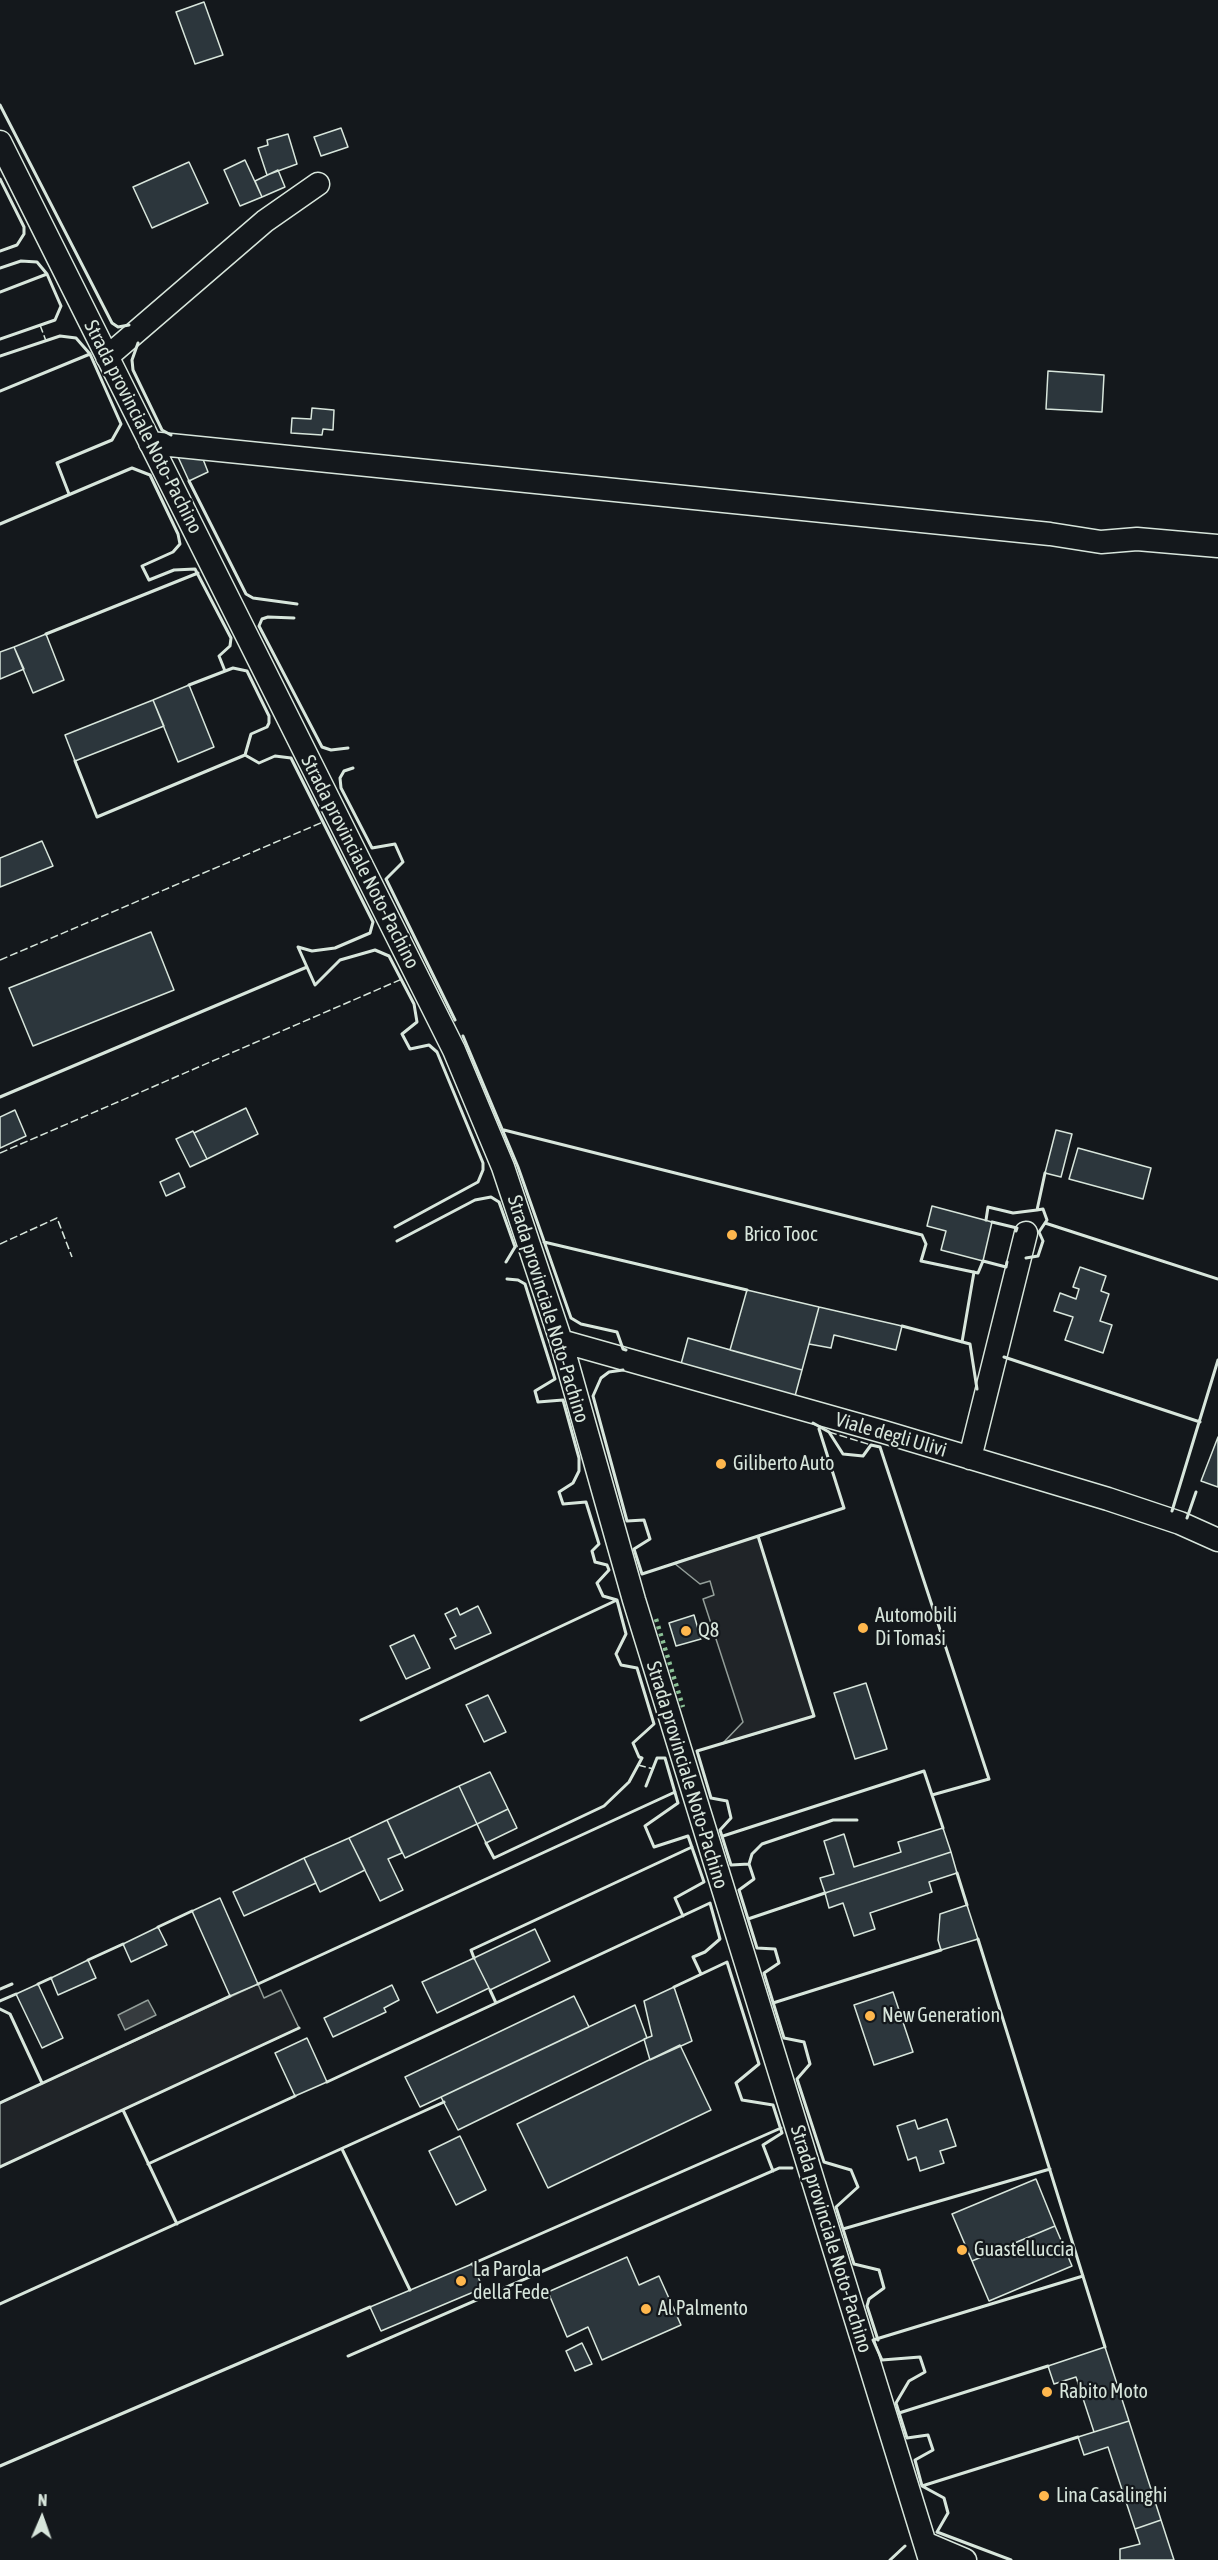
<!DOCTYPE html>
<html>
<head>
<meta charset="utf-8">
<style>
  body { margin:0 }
  #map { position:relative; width:1218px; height:2560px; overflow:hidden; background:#14181c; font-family:"Asap Condensed",sans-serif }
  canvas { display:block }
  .north { position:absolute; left:12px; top:2488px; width:60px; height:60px; -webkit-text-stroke:4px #14181c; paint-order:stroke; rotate:2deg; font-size:16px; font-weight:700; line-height:24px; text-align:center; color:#d8e6dc }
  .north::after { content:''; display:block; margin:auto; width:21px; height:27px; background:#d8e6dc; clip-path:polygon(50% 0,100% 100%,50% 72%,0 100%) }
</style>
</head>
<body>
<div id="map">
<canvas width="1218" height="2560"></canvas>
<div class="north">N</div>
</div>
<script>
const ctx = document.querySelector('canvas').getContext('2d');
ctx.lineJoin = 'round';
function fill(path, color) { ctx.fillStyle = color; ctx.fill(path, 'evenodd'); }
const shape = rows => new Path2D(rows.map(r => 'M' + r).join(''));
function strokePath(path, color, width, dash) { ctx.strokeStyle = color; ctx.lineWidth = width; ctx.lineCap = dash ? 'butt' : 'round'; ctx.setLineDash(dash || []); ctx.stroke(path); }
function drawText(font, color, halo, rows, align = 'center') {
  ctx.font = font + ' "Asap Condensed",sans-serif'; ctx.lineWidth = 4.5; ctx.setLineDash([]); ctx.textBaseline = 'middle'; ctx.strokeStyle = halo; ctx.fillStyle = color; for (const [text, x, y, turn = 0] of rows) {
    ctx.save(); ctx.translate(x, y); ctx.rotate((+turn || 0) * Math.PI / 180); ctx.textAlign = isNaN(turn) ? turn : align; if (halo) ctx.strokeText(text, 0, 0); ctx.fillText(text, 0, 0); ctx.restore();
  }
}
const green = shape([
  [758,1536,814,1716,722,1744,743,1722,703,1599,714,1595,710,1581,700,1584,674,1563,758,1536],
  [258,1984,264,1998,281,1990,299,2028,0,2167,0,2103,258,1984]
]);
const water = shape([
  [148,2000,156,2015,125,2030,118,2015,148,2000]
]);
const building = shape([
  [204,2,223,55,195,64,176,12,204,2],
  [341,128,348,147,321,156,314,137,341,128],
  [288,134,297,164,267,175,258,148,268,145,267,140,288,134],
  [245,160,262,197,240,206,224,170,245,160],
  [189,162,208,203,152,228,133,187,189,162],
  [278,170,285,187,262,197,255,181,278,170],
  [1048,371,1104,375,1102,412,1046,409,1048,371],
  [312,408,334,410,333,430,323,429,322,435,291,433,292,418,311,419,312,408],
  [201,454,208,472,189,481,178,457,201,454],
  [46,634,64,680,33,693,14,647,46,634],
  [14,647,24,669,0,679,0,652,14,647],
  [189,685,214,747,178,762,153,700,189,685],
  [153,700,164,726,75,761,65,735,153,700],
  [42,841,53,866,0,887,0,858,42,841],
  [151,932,174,990,33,1046,9,988,151,932],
  [246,1108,258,1134,207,1159,194,1133,246,1108],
  [15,1110,26,1136,0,1148,0,1117,15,1110],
  [1056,1130,1072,1134,1061,1177,1045,1173,1056,1130],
  [193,1131,207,1159,190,1167,176,1139,193,1131],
  [1078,1148,1151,1168,1143,1199,1069,1179,1078,1148],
  [179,1173,185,1187,166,1196,160,1182,179,1173],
  [932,1206,992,1222,983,1261,941,1250,946,1231,927,1226,932,1206],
  [1080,1267,1106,1276,1101,1291,1109,1294,1100,1321,1112,1325,1103,1353,1065,1340,1073,1317,1054,1311,1060,1293,1076,1299,1079,1289,1073,1287,1080,1267],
  [747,1290,819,1307,802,1370,730,1350,747,1290],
  [819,1307,902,1326,896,1350,834,1335,831,1348,809,1344,819,1307],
  [688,1338,802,1370,795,1396,681,1364,688,1338],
  [1218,1437,1218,1487,1201,1481,1218,1437],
  [478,1606,491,1633,455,1649,450,1639,456,1636,445,1614,457,1608,460,1615,478,1606],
  [694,1615,701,1639,676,1646,669,1623,694,1615],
  [414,1635,430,1668,406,1679,390,1646,414,1635],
  [866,1683,887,1749,855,1759,834,1693,866,1683],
  [488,1695,506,1732,484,1742,466,1705,488,1695],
  [490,1772,508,1809,477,1824,459,1786,490,1772],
  [459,1786,477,1824,405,1858,387,1820,459,1786],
  [508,1809,517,1828,486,1843,477,1824,508,1809],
  [387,1820,402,1853,388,1859,403,1890,380,1901,349,1838,387,1820],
  [943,1828,951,1852,825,1893,820,1878,834,1874,824,1841,844,1834,854,1867,901,1852,898,1842,943,1828],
  [349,1838,365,1870,320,1892,304,1858,349,1838],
  [951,1852,957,1873,929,1882,932,1892,870,1913,875,1929,854,1936,843,1903,829,1908,825,1893,951,1852],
  [304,1858,316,1883,244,1916,233,1892,304,1858],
  [220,1898,258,1984,230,1996,192,1911,220,1898],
  [967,1905,978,1939,941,1950,938,1940,940,1914,967,1905],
  [158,1927,167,1945,131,1962,123,1944,158,1927],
  [535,1929,550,1961,490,1990,474,1958,535,1929],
  [474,1958,489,1988,437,2013,422,1982,474,1958],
  [88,1960,96,1978,58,1995,51,1978,88,1960],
  [38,1984,63,2038,42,2048,16,1994,38,1984],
  [392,1985,399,2000,384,2008,386,2012,333,2037,324,2018,392,1985],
  [674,1987,692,2041,650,2060,644,2039,652,2036,644,2001,674,1987],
  [893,1992,913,2052,874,2065,854,2005,893,1992],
  [574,1996,589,2027,420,2107,405,2077,574,1996],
  [635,2005,647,2038,458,2130,441,2097,635,2005],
  [307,2038,327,2082,295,2096,275,2053,307,2038],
  [680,2045,711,2110,548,2188,517,2124,680,2045],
  [947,2119,956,2146,940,2151,944,2163,920,2171,916,2157,908,2160,897,2126,915,2120,918,2129,947,2119],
  [460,2136,486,2190,456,2205,429,2151,460,2136],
  [1036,2179,1055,2226,972,2261,952,2214,1036,2179],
  [1055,2226,1072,2266,989,2301,972,2261,1055,2226],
  [627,2257,639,2285,659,2276,681,2325,602,2360,588,2327,567,2337,548,2292,627,2257],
  [472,2264,483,2288,381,2331,370,2307,472,2264],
  [582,2343,592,2364,575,2371,566,2351,582,2343],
  [1105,2347,1129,2421,1094,2432,1076,2377,1054,2384,1048,2366,1105,2347],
  [1129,2421,1161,2520,1135,2529,1108,2447,1084,2455,1078,2437,1129,2421],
  [1161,2520,1174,2560,1120,2560,1120,2549,1140,2544,1135,2529,1161,2520]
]);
const minor = shape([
  [0,142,454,1050,503,1167,561,1341,634,1600,930,2560],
  [107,357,265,221,318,184],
  [150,443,1050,534,1101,542,1137,539,1218,546],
  [561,1341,884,1432,1108,1499,1180,1523,1218,1540],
  [970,1458,1026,1233],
  [925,2543,965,2560]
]);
const hedge = shape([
  [656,1619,683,1707]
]);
const fence = shape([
  [40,325,46,341],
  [0,960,323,822],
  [0,1153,402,979],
  [0,1244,57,1218,72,1257],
  [829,1432,871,1445],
  [638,1765,654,1769]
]);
const wall = shape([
  [0,105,112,323,118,327,129,325],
  [0,179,24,227,24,234,17,245,0,251],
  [0,268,21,261,37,262,47,274,61,306,55,320,0,339],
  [0,292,47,274],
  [138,343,132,360,133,370,162,430,171,435],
  [0,356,60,336,76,338,90,354,121,424,112,440,57,463,69,494],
  [0,391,90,354],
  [189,481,246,594,253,598,297,604],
  [0,524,132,468,150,475,178,534,180,544,173,552,142,566,149,580,174,570,195,569,231,638,230,646,219,656,225,671],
  [294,618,268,617,262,619,259,626,322,747,331,750,348,748],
  [46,634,198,573],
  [245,755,259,763,275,756,291,758,373,922,370,933,335,948,312,951,298,947,315,985,340,960,375,950,389,956,414,1004,417,1022,402,1034,410,1049,429,1045,437,1052,483,1163,483,1170,478,1182,395,1227],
  [75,761,97,817,245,755,251,734,267,727,269,723,269,716,247,671,233,668,189,685],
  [353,768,344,771,340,778,341,788,372,848,395,844,403,862,386,879,455,1020],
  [463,1036,518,1167,571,1318,581,1324,617,1332,623,1349,626,1350],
  [0,1097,307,967],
  [504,1130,922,1235,926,1244,921,1261,978,1273,983,1261,1006,1267,1007,1262],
  [986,1220,988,1207,1013,1213,1037,1210,1045,1173],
  [992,1222,1017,1228,1016,1231],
  [1045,1223,1218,1279],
  [397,1241,475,1200,491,1197,499,1202,515,1247,506,1262],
  [544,1242,747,1290],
  [1026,1258,1038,1256,1043,1241,1039,1232,1047,1220,1043,1209,1037,1210],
  [902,1326,970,1344,977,1389],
  [962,1342,974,1272],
  [1004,1357,1200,1422],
  [623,1370,609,1372,601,1378,593,1396,627,1521,644,1520,650,1539,634,1549,642,1574,844,1508,819,1429],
  [813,1423,829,1432,843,1454,863,1456,871,1445,880,1447],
  [880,1447,989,1779,932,1795],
  [1172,1511,1218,1360],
  [1187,1518,1196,1492],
  [758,1536,814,1716,697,1751,711,1798,727,1801,731,1818,720,1830,731,1865,749,1864,754,1879,739,1890,757,1948,775,1949,779,1963,764,1973,784,2038,804,2042,810,2064,797,2079,824,2162,851,2170,858,2187,836,2207,854,2264,879,2270,884,2288,869,2299,867,2306,878,2340],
  [361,1720,617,1600],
  [646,1786,657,1758,665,1758,678,1803,645,1826,654,1847,688,1836,704,1882,675,1898,683,1916],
  [723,1836,924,1771,943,1828],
  [486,1843,494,1858,604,1806,629,1782,642,1758,639,1757,633,1743,654,1724,637,1668,621,1665,616,1654,626,1634,617,1600,603,1596,597,1583,609,1570,607,1565,595,1562,592,1551,599,1544,586,1502,563,1504,559,1492,573,1483,579,1471,579,1458,563,1400,538,1402,535,1391,555,1379,525,1284,518,1280,507,1279],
  [749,1864,752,1854,762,1844,833,1820,857,1820],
  [957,1873,967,1905],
  [748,1919,825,1893],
  [158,1927,192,1911],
  [978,1939,1105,2347],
  [474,1958,471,1950,692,1847],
  [88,1960,123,1944],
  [38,1984,51,1978],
  [258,1984,675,1792],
  [674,1987,727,1962,759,2064,736,2083,742,2100,773,2105,782,2133,763,2145,773,2171],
  [0,1989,12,1984],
  [490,1990,496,2003],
  [0,2001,16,1994],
  [773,2003,941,1950],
  [0,2009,10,2014,42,2083],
  [327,2082,710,1903,720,1939,705,1952,693,1957,701,1974],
  [0,2103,230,1996],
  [123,2110,177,2224],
  [342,2149,410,2290],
  [148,2164,295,2096],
  [0,2167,299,2028],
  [843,2229,1050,2169],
  [472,2264,781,2128],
  [0,2304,444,2102],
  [348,2356,779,2168,792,2168],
  [899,2413,1048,2366],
  [0,2466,370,2307],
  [922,2486,1078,2437],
  [890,2560,905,2546],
  [1011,2560,937,2532,948,2513,944,2498,922,2486,915,2460,933,2450,928,2435,907,2438,896,2403,909,2381,925,2372,920,2357,882,2360,873,2340,1083,2276]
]);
const markers = [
  [732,1235,6,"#ffb74d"],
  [721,1464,6,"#ffb74d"],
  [863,1628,6,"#ffb74d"],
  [686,1631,6,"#ffb74d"],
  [870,2016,6,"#ffb74d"],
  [962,2250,6,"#ffb74d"],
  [461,2281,6,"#ffb74d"],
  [646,2309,6,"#ffb74d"],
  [1047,2392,6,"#ffb74d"],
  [1044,2496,6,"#ffb74d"]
];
const streetNames = [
  ["Strada provinciale Noto-Pachino",143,427,63],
  ["Strada provinciale Noto-Pachino",360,862,63],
  ["Strada provinciale Noto-Pachino",548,1309,73],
  ["Viale degli Ulivi",891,1435,16],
  ["Strada provinciale Noto-Pachino",687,1775,73],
  ["Strada provinciale Noto-Pachino",831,2239,73]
];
const poiNames = [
  ["Brico Tooc",744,1235],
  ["Giliberto Auto",733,1464],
  ["Automobili",875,1616],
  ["Di Tomasi",875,1639],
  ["Q8",698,1631],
  ["New Generation",882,2016],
  ["Guastelluccia",974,2250],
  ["La Parola",473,2270],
  ["della Fede",473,2293],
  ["Al Palmento",658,2309],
  ["Rabito Moto",1059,2392],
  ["Lina Casalinghi",1056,2496]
];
fill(green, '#202428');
strokePath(green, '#939e99', 1.5);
fill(water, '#363b3e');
strokePath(water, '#939e99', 1.5);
fill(building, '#2c363c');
strokePath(building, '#d8e6dc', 1.5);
strokePath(minor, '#d8e6dc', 25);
strokePath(minor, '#14181c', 22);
strokePath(hedge, '#8ac095', 4.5, [3, 4.5]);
strokePath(fence, '#d8e6dc', 1.5, [8, 3]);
strokePath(wall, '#d8e6dc', 3);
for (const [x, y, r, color] of markers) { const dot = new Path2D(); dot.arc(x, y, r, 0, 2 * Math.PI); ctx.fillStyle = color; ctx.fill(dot); strokePath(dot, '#14181c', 2); }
drawText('20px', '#d8e6dc', '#14181c', streetNames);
drawText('20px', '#d8e6dc', '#14181c', poiNames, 'left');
</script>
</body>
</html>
